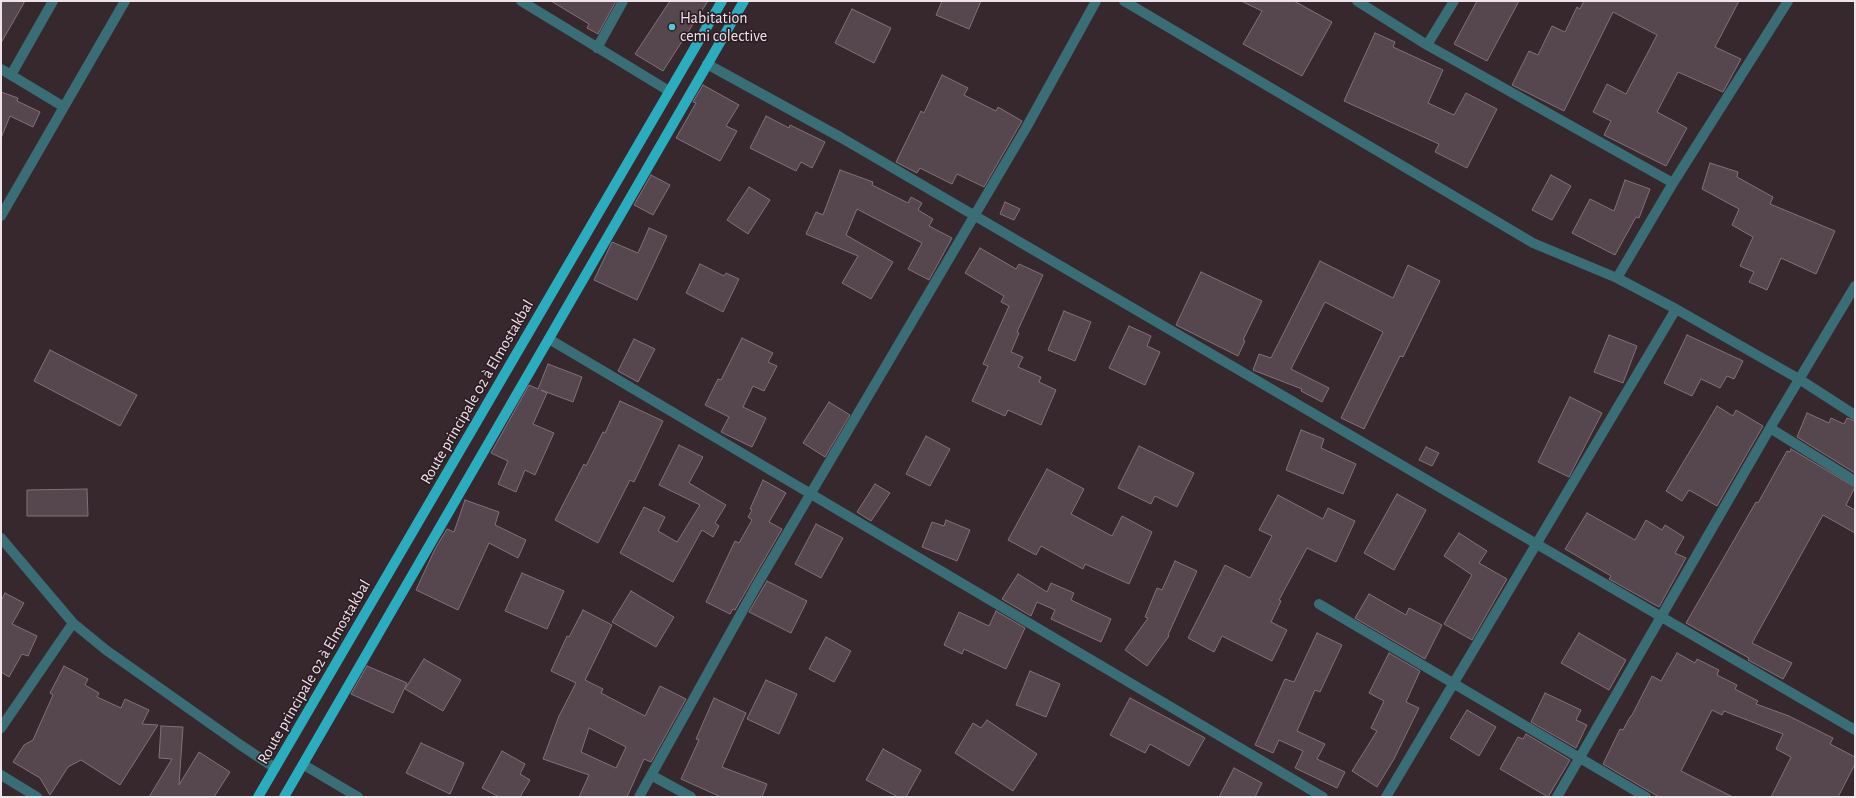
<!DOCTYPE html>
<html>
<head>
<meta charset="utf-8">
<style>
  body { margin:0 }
  #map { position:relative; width:1856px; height:798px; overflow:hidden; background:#37282e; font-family:"Alegreya Sans",sans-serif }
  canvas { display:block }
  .frame { position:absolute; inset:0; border:2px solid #eee3e8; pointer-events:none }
</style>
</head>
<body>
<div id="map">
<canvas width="1856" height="798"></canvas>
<div class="frame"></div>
</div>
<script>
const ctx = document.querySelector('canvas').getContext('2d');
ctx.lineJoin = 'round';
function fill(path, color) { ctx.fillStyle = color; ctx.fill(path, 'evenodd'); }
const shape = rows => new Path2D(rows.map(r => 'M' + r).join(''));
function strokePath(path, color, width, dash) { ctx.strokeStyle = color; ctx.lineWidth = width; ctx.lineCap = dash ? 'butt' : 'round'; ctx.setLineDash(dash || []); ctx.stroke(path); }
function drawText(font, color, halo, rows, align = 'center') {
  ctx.font = font + ' "Alegreya Sans",sans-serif'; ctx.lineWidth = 3.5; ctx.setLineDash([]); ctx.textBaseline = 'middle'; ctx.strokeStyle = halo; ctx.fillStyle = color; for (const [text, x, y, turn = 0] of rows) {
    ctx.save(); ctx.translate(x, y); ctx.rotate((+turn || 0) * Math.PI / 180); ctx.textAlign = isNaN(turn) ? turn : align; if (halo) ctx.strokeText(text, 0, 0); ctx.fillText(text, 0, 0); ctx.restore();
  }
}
const building = shape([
  [1,1,25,1,1,43,1,1],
  [551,1,616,1,598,34,587,28,589,24,551,1],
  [670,1,708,1,663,71,635,54,670,1],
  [942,1,981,1,969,29,936,15,942,1],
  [1241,1,1294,1,1332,22,1302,76,1243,44,1262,11,1241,1],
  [1477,1,1519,1,1487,61,1454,44,1477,1],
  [1584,1,1739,1,1715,47,1741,59,1723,92,1678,72,1657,112,1687,128,1666,166,1604,135,1611,121,1593,112,1607,84,1626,94,1657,35,1613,12,1564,111,1512,85,1529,51,1538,55,1552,26,1565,32,1577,7,1580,9,1584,1],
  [852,9,891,28,874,63,835,43,852,9],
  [1375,33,1395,42,1393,47,1443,70,1428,103,1454,115,1466,93,1497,109,1467,168,1435,152,1439,144,1344,101,1375,33],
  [942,75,968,88,964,95,996,111,998,107,1022,121,984,187,957,174,952,184,920,168,917,173,896,162,921,111,924,113,942,75],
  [703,85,739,105,726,126,737,131,720,161,676,138,696,103,693,102,703,85],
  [1,92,18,98,17,101,40,112,33,127,10,116,1,138,1,92],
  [766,116,789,128,790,125,825,142,812,168,801,162,796,171,750,148,766,116],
  [1710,163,1738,172,1737,177,1773,197,1770,204,1835,231,1816,274,1781,258,1767,290,1749,282,1754,272,1740,266,1753,237,1732,225,1739,209,1702,189,1710,163],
  [840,170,873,182,872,185,908,203,911,197,922,203,918,210,933,219,929,226,952,238,929,280,908,269,922,243,857,209,846,235,893,262,871,299,842,283,858,256,806,234,816,212,823,215,840,170],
  [651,175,670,185,653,215,634,205,651,175],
  [1551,175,1571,186,1552,220,1532,210,1551,175],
  [1625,180,1650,189,1639,218,1636,217,1615,255,1572,233,1590,199,1614,211,1625,180],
  [749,187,770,200,748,234,727,220,749,187],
  [1005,202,1020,209,1014,220,1000,214,1005,202],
  [649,228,667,236,637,300,594,280,612,242,638,253,649,228],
  [980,248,1016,269,1019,264,1043,275,1017,332,1019,333,1011,352,1023,357,1018,367,1041,377,1039,382,1056,390,1041,425,1008,410,1005,416,972,401,988,366,983,364,1009,306,1001,302,1004,296,965,273,980,248],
  [1320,261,1393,298,1408,265,1440,281,1403,357,1400,356,1364,429,1341,418,1383,332,1325,302,1291,369,1329,388,1322,402,1301,391,1302,389,1253,370,1259,354,1271,358,1320,261],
  [700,264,724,276,726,273,739,279,723,312,686,293,700,264],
  [1201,272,1262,301,1243,340,1245,341,1238,356,1176,325,1201,272],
  [1064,311,1091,322,1075,361,1048,350,1064,311],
  [1129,326,1151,336,1147,346,1160,352,1145,385,1109,368,1129,326],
  [1609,335,1637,346,1623,383,1594,372,1609,335],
  [1687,335,1743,361,1734,379,1727,376,1720,388,1701,379,1692,396,1664,383,1687,335],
  [742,338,773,353,768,362,777,366,764,391,753,386,743,407,766,418,752,447,721,432,729,417,705,405,718,379,721,380,742,338],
  [634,339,655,349,638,382,618,371,634,339],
  [50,350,137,395,120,426,34,381,50,350],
  [548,364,582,377,573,402,541,390,547,393,533,424,554,433,535,475,525,470,516,492,498,484,508,461,491,453,529,385,538,389,548,364],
  [1570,397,1602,413,1569,477,1538,462,1570,397],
  [620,401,663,421,634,482,630,480,598,543,555,520,584,464,586,466,603,432,605,433,620,401],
  [829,402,850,415,825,457,803,443,829,402],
  [1717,406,1733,416,1736,410,1763,426,1717,506,1689,490,1682,501,1666,491,1717,406],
  [1807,413,1829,423,1831,418,1844,424,1847,418,1855,421,1855,473,1797,437,1807,413],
  [1301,430,1324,439,1321,448,1356,464,1343,494,1286,470,1301,430],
  [926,436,950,449,930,486,906,474,926,436],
  [679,445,703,457,689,483,726,505,715,523,719,526,713,537,702,530,673,582,620,553,644,507,665,517,658,531,677,542,700,505,659,485,679,445],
  [1139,446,1194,473,1177,507,1155,496,1151,504,1118,488,1139,446],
  [1426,447,1439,453,1432,466,1419,460,1426,447],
  [1791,449,1855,487,1846,505,1855,510,1855,533,1823,515,1752,643,1792,663,1783,679,1748,660,1749,658,1686,623,1756,502,1758,503,1787,451,1790,452,1791,449],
  [1047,469,1084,489,1071,514,1112,536,1122,516,1152,532,1129,584,1085,564,1083,569,1041,546,1036,555,1008,540,1047,469],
  [763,480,786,493,769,522,782,529,735,610,733,609,730,614,706,602,735,541,739,543,752,520,748,517,752,510,750,509,763,480],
  [875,484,890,493,871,521,857,512,875,484],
  [87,489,88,516,27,516,27,490,87,489],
  [1397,494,1426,510,1394,570,1364,553,1397,494],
  [1278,495,1323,519,1328,508,1355,521,1336,562,1307,548,1279,600,1281,601,1271,622,1287,630,1272,661,1222,636,1214,652,1188,638,1225,565,1250,578,1272,536,1259,530,1278,495],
  [465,500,499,512,495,525,526,540,518,558,489,543,458,610,416,590,435,549,447,529,454,532,465,500],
  [1587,513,1635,540,1646,520,1662,530,1665,525,1684,537,1675,553,1686,558,1659,607,1609,579,1611,576,1565,549,1587,513],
  [946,520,970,530,957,561,922,547,932,522,944,526,946,520],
  [816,524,843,538,821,578,795,564,816,524],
  [1459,533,1487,551,1479,563,1507,579,1472,640,1444,624,1472,575,1444,556,1459,533],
  [1175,561,1197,571,1168,635,1169,636,1147,666,1125,650,1148,618,1145,617,1157,588,1162,590,1175,561],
  [522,573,564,591,547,629,505,611,522,573],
  [1018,574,1047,592,1051,583,1074,593,1071,600,1111,619,1101,642,1051,619,1055,610,1037,602,1031,616,1002,599,1018,574],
  [767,581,807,601,791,633,749,612,767,581],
  [631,591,674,617,656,647,612,622,631,591],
  [5,593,24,603,12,624,37,636,28,656,22,654,9,677,1,672,1,601,5,593],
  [1369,594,1406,615,1409,608,1442,625,1425,659,1355,618,1369,594],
  [583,610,612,625,585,680,603,689,601,693,645,716,660,686,686,699,651,762,644,759,627,797,579,797,589,775,543,759,559,716,576,683,551,671,567,636,569,637,583,610],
  [589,728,626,747,616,768,581,752,589,728],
  [996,611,1025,628,1006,669,964,649,962,654,944,645,959,612,989,626,996,611],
  [1317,633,1342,645,1320,692,1315,690,1297,731,1325,744,1317,759,1345,772,1337,788,1295,768,1303,751,1279,740,1273,753,1255,745,1285,679,1294,682,1317,633],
  [1579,633,1626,660,1609,690,1561,663,1579,633],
  [826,637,851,651,834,682,809,669,826,637],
  [1389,653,1420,671,1406,702,1419,708,1394,759,1377,787,1352,771,1377,731,1371,728,1384,701,1369,693,1389,653],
  [1677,653,1695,663,1697,659,1719,670,1717,675,1737,685,1735,689,1758,701,1756,704,1789,716,1833,738,1830,744,1855,757,1855,764,1838,797,1771,797,1791,757,1776,749,1783,734,1724,711,1722,715,1712,710,1681,771,1733,797,1659,797,1603,764,1620,729,1623,730,1630,717,1632,715,1652,676,1661,681,1677,653],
  [424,659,461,680,443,711,405,689,424,659],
  [64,666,88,679,85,685,99,693,97,697,121,708,125,699,149,710,142,724,158,725,120,785,81,760,68,767,50,795,40,778,13,762,24,745,33,740,53,695,50,693,64,666],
  [367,666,407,683,393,713,351,694,367,666],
  [1030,671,1060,684,1046,717,1016,705,1030,671],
  [766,680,797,694,779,734,747,719,766,680],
  [1545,693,1581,710,1576,720,1587,725,1576,748,1531,722,1545,693],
  [714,698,746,713,722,767,767,784,762,797,721,797,681,779,699,740,696,739,714,698],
  [1130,698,1205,738,1189,766,1150,744,1145,753,1110,735,1130,698],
  [1467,710,1496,727,1479,756,1450,738,1467,710],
  [987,720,1037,754,1013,791,955,753,973,723,981,728,987,720],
  [161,726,183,727,179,785,199,752,230,772,214,797,149,797,172,759,159,758,161,726],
  [1526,734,1570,760,1548,797,1500,769,1518,737,1523,739,1526,734],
  [421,743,464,763,450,794,406,773,421,743],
  [883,749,921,770,906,797,898,797,866,780,883,749],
  [502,751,525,764,520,774,530,780,520,797,499,797,482,788,502,751],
  [1234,768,1262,783,1255,797,1219,797,1234,768]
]);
const minor = shape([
  [521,1,669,91],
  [1124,1,1533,243,1617,278,1676,309,1799,379,1855,415],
  [1357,1,1427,45,1673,183],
  [1427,45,1454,1],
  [597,48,623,1],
  [707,64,840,137,1855,730],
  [1,69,64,107],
  [11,75,53,1],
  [1,216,125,1],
  [1617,278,1673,183,1788,1],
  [549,339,1323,797],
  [1770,428,1855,481],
  [1,538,73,623,106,650,239,744,275,768],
  [1319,604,1646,797],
  [1,728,73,623],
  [304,765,358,797],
  [1,775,37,797],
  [651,775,691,797],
  [639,797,758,583,1026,128,1096,1],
  [1386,797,1676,309],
  [1557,797,1770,428,1855,286]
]);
const major = shape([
  [258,797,722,1],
  [284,797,744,1]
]);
const markers = [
  [672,27,4,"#53cadc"]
];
const poiNames = [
  ["Habitation",680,18],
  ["cemi colective",680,36]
];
const streetNames = [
  ["Route principale 02 à Elmostakbal",477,392,-60],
  ["Route principale 02 à Elmostakbal",314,672,-60]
];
fill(building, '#56464d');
strokePath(building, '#827178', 1);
strokePath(minor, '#396e76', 10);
strokePath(major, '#2aadbf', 10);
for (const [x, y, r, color] of markers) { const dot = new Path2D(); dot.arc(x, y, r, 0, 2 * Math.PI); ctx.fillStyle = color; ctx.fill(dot); strokePath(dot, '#2d1e25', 1.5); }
drawText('16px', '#eee3e8', '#2d1e25', poiNames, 'left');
drawText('16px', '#eee3e8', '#2d1e25', streetNames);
</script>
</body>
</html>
